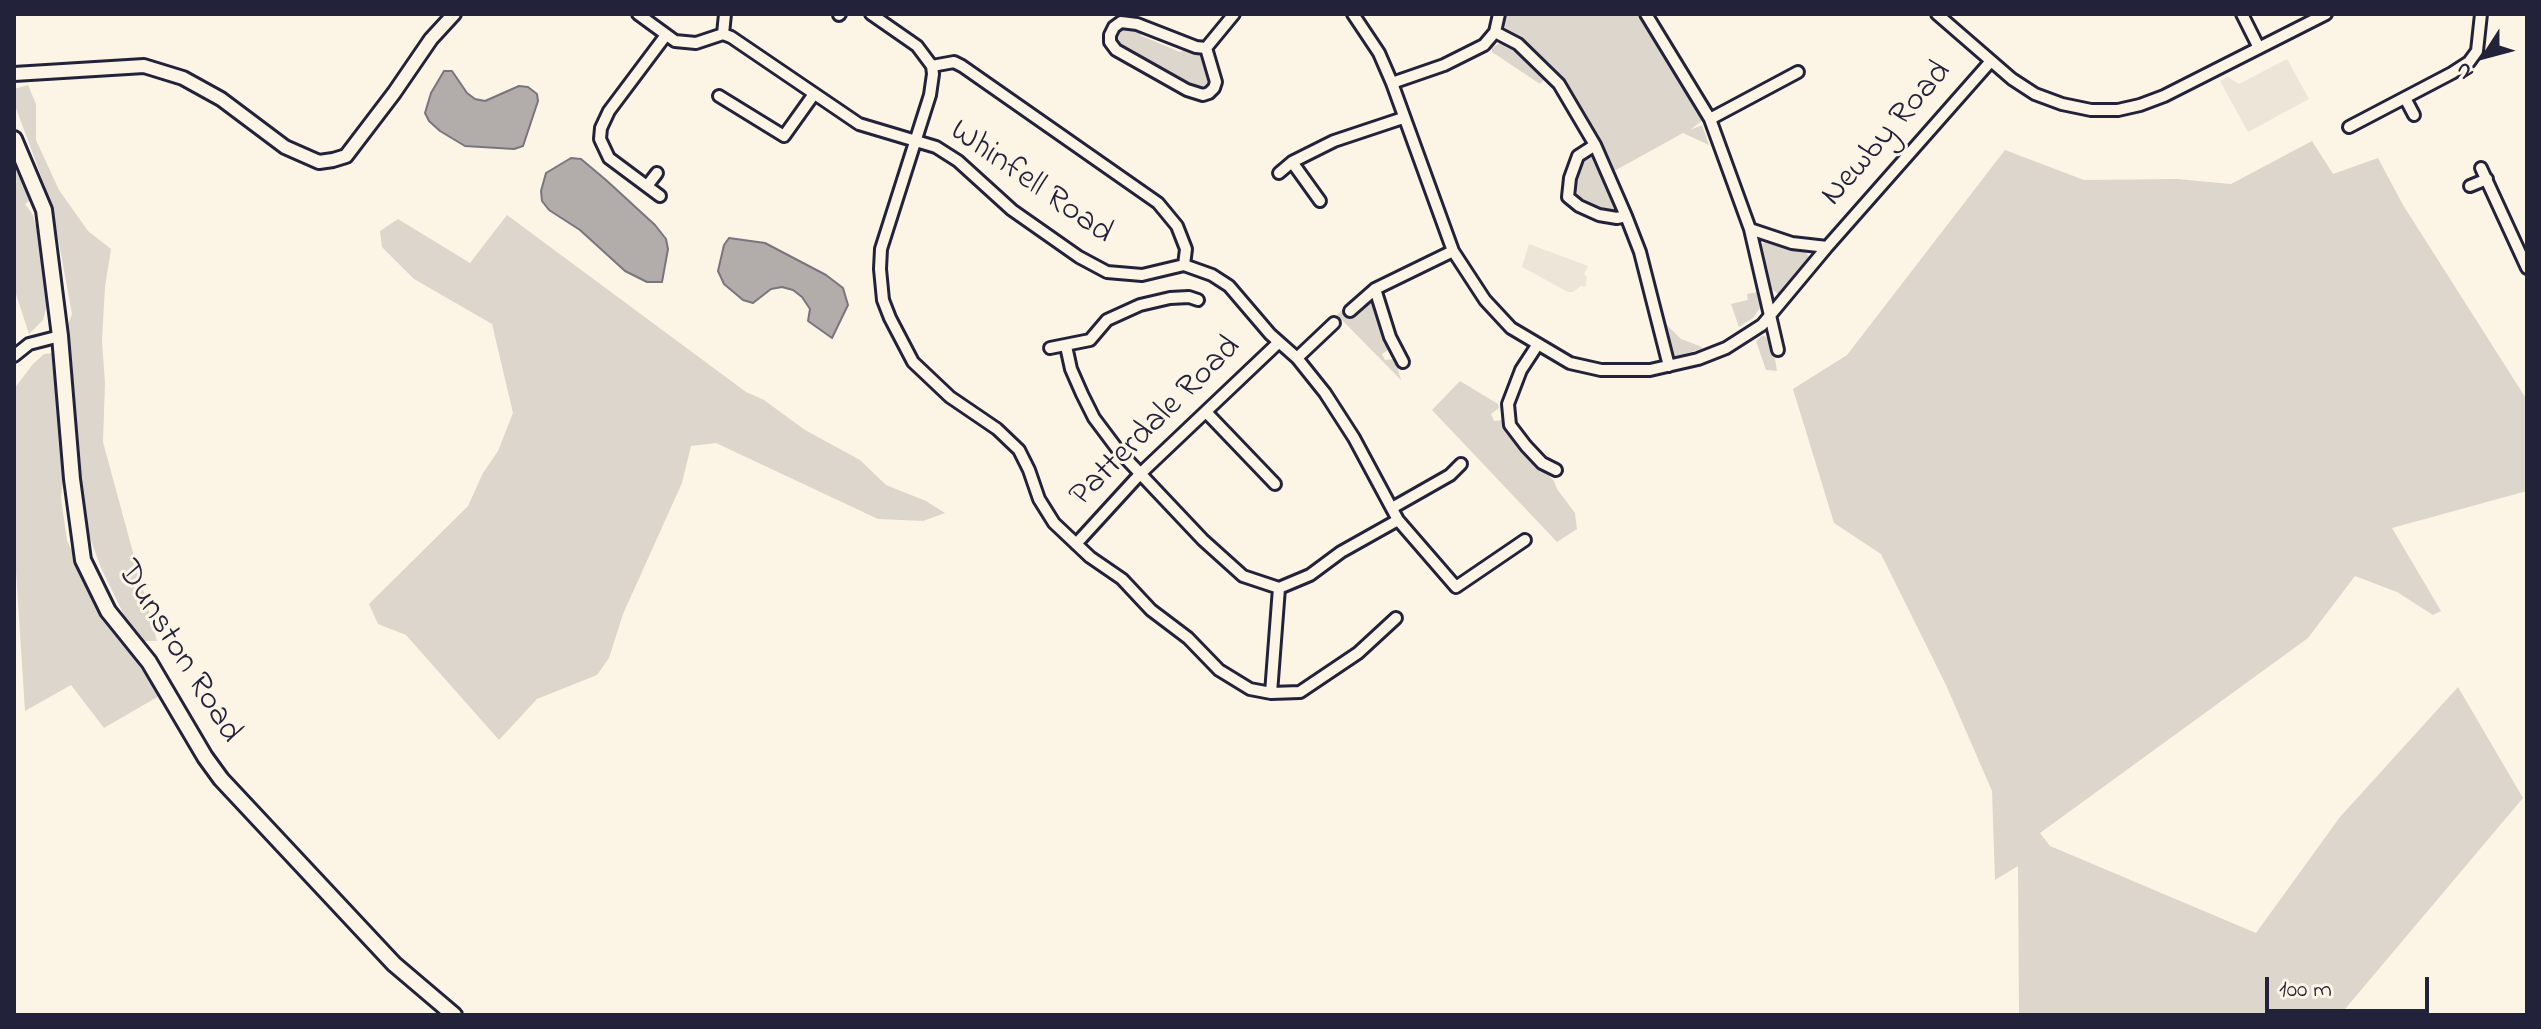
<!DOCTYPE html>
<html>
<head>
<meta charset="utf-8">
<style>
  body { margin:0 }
  #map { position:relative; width:2541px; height:1029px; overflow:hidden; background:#fcf5e5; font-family:"Indie Flower",sans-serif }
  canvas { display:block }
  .frame { position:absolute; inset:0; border:16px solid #22223b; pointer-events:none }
  .north { position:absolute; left:2445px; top:16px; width:80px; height:80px; -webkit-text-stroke:6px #fcf5e5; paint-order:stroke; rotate:234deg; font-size:22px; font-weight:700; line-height:32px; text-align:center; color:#22223b }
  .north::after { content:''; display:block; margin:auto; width:28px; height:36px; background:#22223b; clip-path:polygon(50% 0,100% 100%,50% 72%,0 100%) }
  .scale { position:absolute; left:2265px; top:977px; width:164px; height:36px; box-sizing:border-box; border:4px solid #22223b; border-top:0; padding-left:10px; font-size:24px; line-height:28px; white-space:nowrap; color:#22223b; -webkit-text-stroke:6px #fcf5e5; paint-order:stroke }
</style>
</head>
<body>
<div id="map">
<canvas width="2541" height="1029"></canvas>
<div class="frame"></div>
<div class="north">N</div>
<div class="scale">100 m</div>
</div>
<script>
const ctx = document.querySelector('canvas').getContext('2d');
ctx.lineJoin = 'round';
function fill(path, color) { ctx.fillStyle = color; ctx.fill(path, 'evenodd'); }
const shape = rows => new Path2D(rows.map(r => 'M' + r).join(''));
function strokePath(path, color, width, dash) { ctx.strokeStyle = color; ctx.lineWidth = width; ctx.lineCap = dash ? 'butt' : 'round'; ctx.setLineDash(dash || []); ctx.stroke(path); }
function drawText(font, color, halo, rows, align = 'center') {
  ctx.font = font + ' "Indie Flower",sans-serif'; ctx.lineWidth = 6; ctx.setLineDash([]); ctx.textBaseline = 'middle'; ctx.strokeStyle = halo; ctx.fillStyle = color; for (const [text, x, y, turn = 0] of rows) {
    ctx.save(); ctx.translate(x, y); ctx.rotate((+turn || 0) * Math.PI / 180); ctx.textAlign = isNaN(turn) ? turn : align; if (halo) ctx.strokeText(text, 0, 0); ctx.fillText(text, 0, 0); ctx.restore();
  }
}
const built = shape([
  [2287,59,2309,99,2248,132,2220,81,2228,77,2239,84],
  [1529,244,1588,266,1584,274,1587,277,1585,287,1581,286,1573,292,1568,292,1522,267]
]);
const green = shape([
  [1506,14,1639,14,1703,120,1690,130,1702,125,1709,145,1683,133,1616,170,1611,169,1580,110,1560,78,1532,51,1505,30],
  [1129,29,1138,31,1142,36,1180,52,1187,48,1199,54,1211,79,1209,84,1199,89,1184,85,1182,80,1128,49,1122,48,1117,44,1116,36,1120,31],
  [1500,43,1519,54,1544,76,1545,79,1540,84,1492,52,1492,48],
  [28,85,36,104,36,140,59,190,88,231,111,249,105,287,102,341,105,383,103,442,157,641,144,641,127,621,101,568,85,524,74,466,72,362,68,325,72,314,52,205,14,103,14,89],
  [2312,141,2333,174,2378,158,2403,205,2527,400,2527,491,2392,528,2441,611,2433,615,2397,592,2355,576,2308,638,2040,833,2050,846,2256,933,2340,817,2458,687,2523,798,2340,1015,2019,1015,2018,866,1995,880,1992,791,1946,685,1881,554,1834,523,1793,389,1847,355,2005,150,2084,180,2177,179,2231,184],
  [1587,157,1593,157,1616,212,1581,202,1577,198,1576,184,1580,166,1582,161],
  [14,166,31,200,25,204,33,215,43,254,48,301,43,320,29,334,14,288,14,184,17,182,14,176],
  [507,215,746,392,764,400,805,430,860,460,886,485,926,501,945,513,923,521,878,519,716,443,691,446,682,483,623,614,609,658,597,675,537,699,499,740,406,635,378,624,369,604,468,506,483,473,498,451,513,413,492,324,414,279,382,247,380,231,398,219,470,263],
  [1768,240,1805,250,1809,257,1808,262,1782,293,1778,294,1772,289,1762,244],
  [1757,292,1760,308,1753,318,1739,327,1731,304,1748,300,1747,294],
  [1372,301,1375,302,1389,345,1388,350,1382,354,1385,360,1395,359,1401,380,1337,315,1342,310,1354,318],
  [1665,323,1681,339,1702,347,1701,349,1673,357,1670,352,1663,324],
  [1763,335,1772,342,1777,371,1766,370,1756,341],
  [53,353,59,364,66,453,61,498,67,541,102,609,159,696,104,728,71,685,25,711,14,540,14,389,33,364,44,354],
  [1460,381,1498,404,1499,408,1491,414,1494,421,1503,420,1510,436,1554,481,1557,489,1575,513,1577,529,1557,542,1432,410]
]);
const water = shape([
  [444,71,452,71,467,93,475,99,485,101,519,86,528,87,537,94,538,101,523,146,514,149,465,146,440,131,429,121,425,113,431,93,444,71],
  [571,158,581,159,606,180,655,225,666,239,668,249,662,282,647,282,625,271,580,230,549,210,542,201,541,191,546,173,571,158],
  [729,238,765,243,826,275,843,288,848,305,832,338,808,321,810,309,802,297,793,290,782,287,771,289,753,303,743,300,724,284,718,271,724,245,729,238]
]);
const minor = shape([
  [638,14,675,41,696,43,723,34,731,37,859,124,936,147,958,161,1012,210,1079,257,1107,272,1142,275,1184,265,1212,275,1229,286,1270,334,1297,358,1325,393,1354,438,1398,520,1456,587,1525,540],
  [871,14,917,46,932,66,933,74,930,95,881,249,880,269,883,300,890,318,913,362,950,397,997,429,1019,450,1029,470,1039,499,1054,523,1090,557,1122,579,1151,610,1188,638,1219,670,1250,689,1271,693,1300,692,1358,653,1396,618],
  [1353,14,1379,53,1392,83,1453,251,1485,300,1511,328,1570,363,1601,370,1650,370,1698,359,1726,348,1762,325,1827,247,1991,61],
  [1646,14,1710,119,1750,229,1778,350],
  [1937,14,2012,79,2035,94,2062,104,2091,110,2118,110,2140,105,2164,96,2326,14],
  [2242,14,2259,48],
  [839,15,840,14],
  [1121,22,1137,24,1196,47,1206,48,1216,82,1214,88,1209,93,1203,95,1187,90,1116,50,1110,42,1110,35,1114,27,1121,22],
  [1495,32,1518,44,1559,84,1595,145,1626,216,1640,252,1669,366],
  [723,34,725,14],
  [1206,48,1234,14],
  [932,66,954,62,962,66,1158,203,1177,226,1186,249,1184,265],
  [1392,83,1444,65,1484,45,1495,32,1499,14],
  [719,96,784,136,814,94],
  [2405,98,2414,115],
  [1710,119,1798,72],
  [2349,127,2452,73,2469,62,2477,51,2481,14],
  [1595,145,1578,156,1570,178,1568,197,1579,206,1599,215,1617,218,1626,216],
  [1292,162,1320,201],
  [2481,168,2527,268],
  [1279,173,1292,162,1334,141,1403,118],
  [647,186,657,173],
  [2470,186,2487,179],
  [660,196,609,158,600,139,601,128,609,111,666,35],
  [1750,229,1792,243,1827,247],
  [1375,289,1390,337,1403,362],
  [1350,311,1375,289,1453,251],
  [1538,344,1521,370,1508,404,1510,425,1526,446,1542,463,1556,470],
  [1066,346,1071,369,1082,394,1094,418,1118,450,1203,540,1243,576,1279,588,1310,575,1341,552,1398,520],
  [1050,348,1090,340,1107,320,1140,305,1170,298,1189,297,1198,300],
  [14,356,29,344,60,336],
  [1297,358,1334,323],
  [1206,412,1275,484],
  [1392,508,1450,475,1461,464],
  [1076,544,1140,474,1278,343],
  [1271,693,1279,588]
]);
const tertiary = shape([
  [14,74,144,66,183,78,221,99,285,147,319,162,333,160,346,156,394,93,431,39,454,14]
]);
const secondary = shape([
  [14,139,44,210,60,336,72,479,83,560,108,611,149,662,205,757,221,779,394,964,454,1015]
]);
const streetNames = [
  ["Newby Road",1888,135,-49],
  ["Whinfell Road",1030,184,35],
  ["Patterdale Road",1157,423,-45],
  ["Dunston Road",177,653,58]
];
fill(built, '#ece5d8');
fill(green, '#dcd6cc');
fill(water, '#b2adab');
strokePath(water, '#78757e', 2);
strokePath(minor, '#22223b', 16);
strokePath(tertiary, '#22223b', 18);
strokePath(secondary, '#22223b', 20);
strokePath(minor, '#fcf5e5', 10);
strokePath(tertiary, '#fcf5e5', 12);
strokePath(secondary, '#fcf5e5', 14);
drawText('34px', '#22223b', '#fcf5e5', streetNames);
</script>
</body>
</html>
